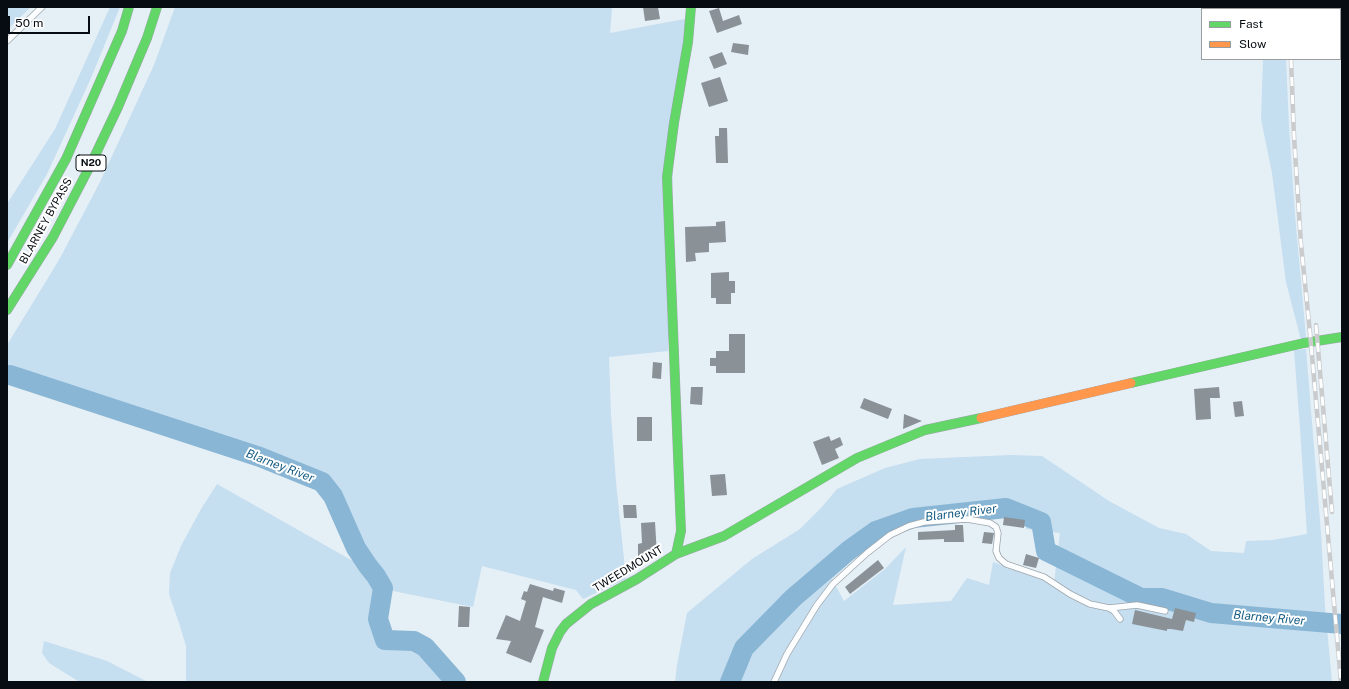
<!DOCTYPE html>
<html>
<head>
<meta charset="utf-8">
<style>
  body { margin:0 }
  #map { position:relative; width:1349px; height:689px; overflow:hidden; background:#e5eff6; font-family:"Public Sans",sans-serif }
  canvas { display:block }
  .frame { position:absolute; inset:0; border:8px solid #060c11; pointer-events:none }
  .legend { position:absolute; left:1201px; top:8px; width:140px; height:52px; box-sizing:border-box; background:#fff; border:1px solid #9b9ea0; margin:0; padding:5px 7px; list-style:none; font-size:12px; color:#060c11 }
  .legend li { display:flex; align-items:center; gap:8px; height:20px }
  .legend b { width:20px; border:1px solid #9b9ea0 }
  .scale { position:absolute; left:8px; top:16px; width:82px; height:18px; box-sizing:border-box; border:2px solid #060c11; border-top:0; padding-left:5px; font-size:12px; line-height:14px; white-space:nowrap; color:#060c11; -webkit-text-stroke:3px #fff; paint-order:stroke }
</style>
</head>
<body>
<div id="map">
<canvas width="1349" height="689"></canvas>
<div class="frame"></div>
<ul class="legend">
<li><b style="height:5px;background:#63d668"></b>Fast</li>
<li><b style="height:5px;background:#ff974d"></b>Slow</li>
</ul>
<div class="scale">50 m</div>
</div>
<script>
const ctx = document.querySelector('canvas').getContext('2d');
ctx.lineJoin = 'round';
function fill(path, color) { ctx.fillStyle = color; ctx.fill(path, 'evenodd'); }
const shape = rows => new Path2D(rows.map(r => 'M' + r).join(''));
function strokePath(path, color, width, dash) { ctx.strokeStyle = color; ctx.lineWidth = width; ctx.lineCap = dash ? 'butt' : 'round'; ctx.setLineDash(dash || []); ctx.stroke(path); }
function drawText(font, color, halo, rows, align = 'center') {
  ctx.font = font + ' "Public Sans",sans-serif'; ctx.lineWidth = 4; ctx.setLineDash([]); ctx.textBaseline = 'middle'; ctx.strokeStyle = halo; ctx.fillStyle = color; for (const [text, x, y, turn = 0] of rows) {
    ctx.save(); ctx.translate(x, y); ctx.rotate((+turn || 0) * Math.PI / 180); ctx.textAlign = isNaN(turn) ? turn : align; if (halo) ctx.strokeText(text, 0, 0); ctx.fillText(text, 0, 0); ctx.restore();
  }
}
const green = shape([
  [7,7,31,7,7,30],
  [110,7,120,7,91,78,47,174,7,243,7,204,55,129],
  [175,7,612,7,610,33,690,18,674,123,668,351,609,357,611,415,616,482,626,579,583,599,576,590,482,566,473,607,388,590,368,566,356,548,333,496,322,482,241,450,10,375,14,366,7,374,7,345,59,260,100,182,154,65],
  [1263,59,1286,59,1289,126,1295,215,1306,337,1301,340,1286,282,1272,173,1261,119],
  [1306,349,1321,533,1325,607,1332,682,675,682,677,665,687,613,752,559,800,529,821,508,837,489,885,468,920,459,1011,455,1042,456,1109,501,1159,528,1186,534,1211,551,1244,553,1246,541,1273,540,1307,534,1300,428,1294,350],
  [968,515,1027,518,1026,529,1060,533,1054,583,993,562,989,585,967,578,951,601,893,605,906,547,885,569,844,601,832,579,875,540,914,520],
  [217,484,360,565,375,575,373,616,378,639,384,645,406,645,420,653,440,669,449,682,186,682,186,646,179,623,169,594,170,573,181,546,201,509],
  [44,641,107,661,148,682,78,681,49,663,42,653]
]);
const river = shape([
  [10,375,260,457,322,482,333,496,356,548,368,566,376,576,383,588,378,619,385,640,414,641,425,647,456,682],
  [730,682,744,648,793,598,848,551,876,531,913,518,1006,508,1041,522,1046,551,1141,598,1162,598,1211,613,1342,624]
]);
const building = shape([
  [643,7,658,7,660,19,645,21],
  [719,8,723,21,739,15,742,24,717,33,709,11],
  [733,43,749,45,748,55,731,52],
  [722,52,727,64,714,69,709,57],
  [720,77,728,101,709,107,701,83],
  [719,128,727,128,728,163,716,163,715,136,719,136],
  [725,221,726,242,709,243,709,252,695,253,696,261,686,262,685,227,716,226,716,222],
  [729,272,729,281,735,281,735,293,731,293,731,304,716,304,716,298,711,298,711,273],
  [729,334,745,334,745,373,716,373,716,366,710,366,710,358,716,358,716,351,729,351],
  [653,362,662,363,661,379,652,378],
  [691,387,703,387,702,405,690,404],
  [1219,387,1220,398,1210,398,1211,419,1196,420,1194,389],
  [864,398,892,409,888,419,860,408],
  [1242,401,1244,416,1235,417,1233,402],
  [904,414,922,421,903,429],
  [637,417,652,417,652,441,637,441],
  [829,436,831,441,840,437,843,445,835,449,839,458,822,465,813,442],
  [725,474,727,495,712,496,710,475],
  [623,505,636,505,637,518,624,518],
  [1004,517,1025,520,1024,528,1003,525],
  [655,522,657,555,654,557,638,557,638,544,642,543,641,523],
  [955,525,963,525,964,542,944,542,944,539,918,540,918,532,955,530],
  [984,532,994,533,992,544,982,543],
  [1026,554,1039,558,1036,568,1023,565],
  [878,560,884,568,850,594,845,587],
  [530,584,553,591,554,588,565,591,562,603,543,597,535,627,544,630,531,663,506,653,511,641,496,639,506,615,520,621,526,601,521,599,524,591,527,592],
  [459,606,470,607,469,627,458,627],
  [1175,608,1196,613,1194,622,1186,620,1183,631,1171,629,1167,629,1167,631,1132,624,1135,610,1172,619]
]);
const lane = shape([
  [7,41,42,7],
  [1109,608,1114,611,1120,619],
  [774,682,787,654,817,605,833,584,867,553,890,535,909,526,924,522,967,519,990,523,996,527,998,533,996,551,999,558,1006,564,1044,577,1070,594,1090,604,1109,608,1137,605,1165,611]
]);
const fast = shape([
  [7,265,66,159,122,31,129,7],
  [7,310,53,237,90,166,118,107,147,38,157,7],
  [1131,383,1304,343,1342,337],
  [676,554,681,531,667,177,674,123,688,42,691,7],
  [543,682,552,648,560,632,566,624,591,604,637,579,676,554,724,536,857,458,925,430,981,418]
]);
const slow = shape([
  [981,418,1131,383]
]);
const rail = shape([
  [1290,9,1290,7],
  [1291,59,1294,136,1301,244,1310,333,1341,682],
  [1316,325,1332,512]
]);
const shields = [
  [91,163,30]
];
const shieldNames = [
  ["N20",91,163]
];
const streetNames = [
  ["BLARNEY BYPASS",46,221,-61],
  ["TWEEDMOUNT",628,569,-31]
];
const waterNames = [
  ["Blarney River",280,466,21],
  ["Blarney River",961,513,-7],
  ["Blarney River",1269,618,5]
];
fill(green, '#c5def0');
strokePath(river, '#89b6d4', 20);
fill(building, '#8a9298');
strokePath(lane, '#9fa6ac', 7);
strokePath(fast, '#9fa6ac', 10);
strokePath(slow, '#9fa6ac', 10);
strokePath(lane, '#fbfdfe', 5.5);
strokePath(fast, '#63d668', 9);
strokePath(slow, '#ff974d', 9);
strokePath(rail, '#c9cbcd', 4.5);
strokePath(rail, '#fff', 3, [9]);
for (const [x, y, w] of shields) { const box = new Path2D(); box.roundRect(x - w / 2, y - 8, w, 16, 3); ctx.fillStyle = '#fff'; ctx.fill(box); strokePath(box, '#060c11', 1); }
drawText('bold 10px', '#060c11', null, shieldNames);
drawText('11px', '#060c11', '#fff', streetNames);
drawText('italic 12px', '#145b83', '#fff', waterNames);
</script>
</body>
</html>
